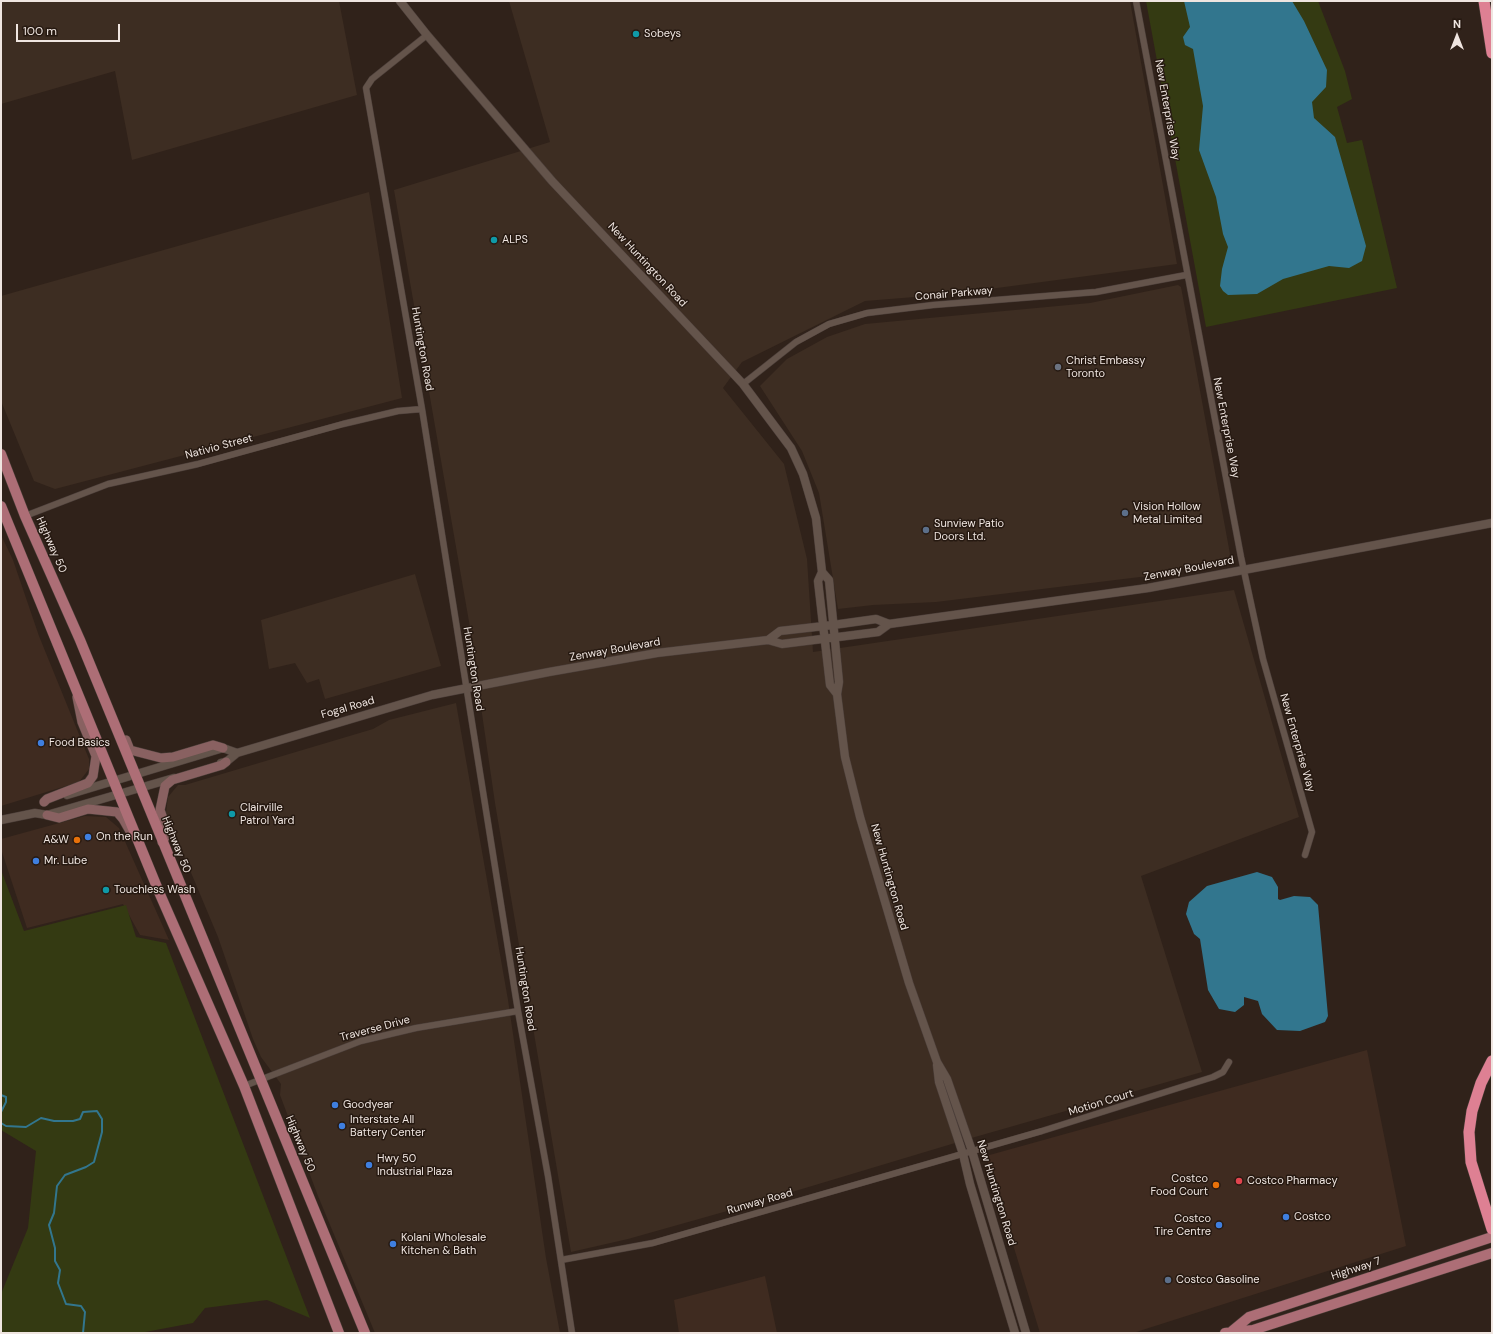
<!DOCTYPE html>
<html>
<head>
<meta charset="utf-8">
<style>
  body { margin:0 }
  #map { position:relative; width:1493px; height:1334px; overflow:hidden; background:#30221a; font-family:"DM Sans",sans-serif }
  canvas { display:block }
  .frame { position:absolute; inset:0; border:2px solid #efe5e0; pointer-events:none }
  .north { position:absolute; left:1437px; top:16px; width:40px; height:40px; -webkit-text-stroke:3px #261911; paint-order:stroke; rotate:0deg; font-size:11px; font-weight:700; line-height:16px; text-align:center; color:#efe5e0 }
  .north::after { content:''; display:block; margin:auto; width:14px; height:18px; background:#efe5e0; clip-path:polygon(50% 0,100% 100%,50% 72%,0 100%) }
  .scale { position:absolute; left:16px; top:24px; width:104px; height:18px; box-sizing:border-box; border:2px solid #efe5e0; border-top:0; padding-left:5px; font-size:12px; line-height:14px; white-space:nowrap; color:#efe5e0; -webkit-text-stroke:3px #261911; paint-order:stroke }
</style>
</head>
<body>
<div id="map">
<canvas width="1493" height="1334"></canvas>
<div class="frame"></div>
<div class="north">N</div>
<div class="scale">100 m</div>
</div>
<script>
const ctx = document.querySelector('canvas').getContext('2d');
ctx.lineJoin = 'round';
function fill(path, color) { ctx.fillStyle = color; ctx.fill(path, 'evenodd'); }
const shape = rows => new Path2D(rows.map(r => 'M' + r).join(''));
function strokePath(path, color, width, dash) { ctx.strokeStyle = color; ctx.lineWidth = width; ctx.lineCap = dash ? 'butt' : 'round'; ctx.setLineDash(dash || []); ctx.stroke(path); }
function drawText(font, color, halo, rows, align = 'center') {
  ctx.font = font + ' "DM Sans",sans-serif'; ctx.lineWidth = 3; ctx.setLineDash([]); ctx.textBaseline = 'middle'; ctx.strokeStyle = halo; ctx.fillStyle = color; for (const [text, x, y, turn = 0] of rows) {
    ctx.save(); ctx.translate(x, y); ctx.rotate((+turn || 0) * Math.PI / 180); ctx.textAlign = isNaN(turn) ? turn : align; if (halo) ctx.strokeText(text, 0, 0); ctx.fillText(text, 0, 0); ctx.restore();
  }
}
const built = shape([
  [1,535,13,560,39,636,89,759,89,769,79,782,1,806],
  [85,816,106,817,119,828,169,940,140,935,123,904,27,928,1,849,1,839],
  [1367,1050,1406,1246,1133,1333,1040,1333,986,1156],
  [765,1276,777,1333,679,1333,674,1300]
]);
const industrial = shape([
  [1,1,339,1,357,95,132,160,115,71,1,104],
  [509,1,1130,1,1177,264,952,294,865,301,742,362,723,388,784,464,807,559,813,652,1234,590,1299,817,1141,876,1202,1072,975,1137,752,1204,628,1239,571,1252,495,803,480,700,476,662,394,190,550,142],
  [369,192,402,398,55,489,34,481,1,401,1,296],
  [1178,285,1181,287,1230,554,1228,559,1148,576,936,602,873,605,838,609,819,493,802,451,760,386,787,359,827,337,865,324,1090,303],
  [415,574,441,666,325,699,319,679,307,683,295,663,269,669,261,620],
  [456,703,508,1000,546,1258,560,1333,375,1333,318,1196,280,1095,281,1084,261,1057,253,1039,218,937,166,813,168,797,178,785,185,785,373,729,389,720]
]);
const green = shape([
  [1146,1,1318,1,1345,71,1352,99,1337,107,1347,143,1362,140,1397,288,1206,327],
  [1,870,24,931,126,905,136,937,166,943,310,1318,267,1300,205,1308,193,1323,140,1333,1,1333,1,1294,28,1228,36,1151,1,1130]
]);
const water = shape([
  [1184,1,1292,1,1304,21,1327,70,1326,87,1312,102,1314,118,1335,137,1366,246,1362,261,1349,268,1329,266,1283,279,1257,294,1228,295,1223,291,1220,286,1222,269,1228,247,1223,234,1216,197,1199,150,1203,106,1193,49,1185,45,1183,37,1190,27],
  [1257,872,1272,877,1278,887,1278,899,1280,900,1294,896,1310,897,1318,905,1328,1016,1325,1022,1300,1031,1277,1030,1262,1014,1258,1001,1244,997,1244,1005,1235,1012,1219,1009,1208,990,1200,939,1194,934,1186,914,1189,902,1207,886]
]);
const stream = shape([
  [1,1095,6,1097,6,1102,1,1112],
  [1,1123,6,1126,26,1127,41,1118,54,1121,73,1121,80,1119,83,1112,97,1111,102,1119,102,1132,94,1162,86,1167,65,1175,57,1186,54,1213,49,1225,55,1248,55,1261,60,1270,58,1283,66,1304,81,1306,85,1312,83,1333]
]);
const minor = shape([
  [1136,1,1241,557,1263,659,1312,832,1305,855],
  [427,35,372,79,366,88,422,409,518,1011,548,1176,572,1333],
  [743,384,796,342,829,324,867,313,933,305,1096,292,1186,275],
  [25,516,108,484,198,464,343,424,398,411,422,409],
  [244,1086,361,1041,416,1028,518,1011],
  [561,1260,653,1243,1042,1131,1213,1077,1223,1072,1229,1062]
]);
const tertiary = shape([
  [400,1,427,35,552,181,743,384,791,448,803,474,816,518,822,572,818,581,830,685,837,694],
  [822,572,829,580,839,682,837,694,845,757,860,817,909,983,937,1062,947,1079,972,1151,1026,1333],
  [768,640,780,631,833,625,876,619,889,624],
  [221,763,226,762,237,753,432,695,549,672,657,653,768,640,782,644,878,632,889,624,1148,588,1492,523],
  [67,795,223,748,237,753],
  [1,820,35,813,47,815,174,778],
  [937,1065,939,1082,963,1154,970,1184,1015,1333]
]);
const secondary = shape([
  [126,740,130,750,161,758,173,757,213,745,223,748],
  [44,802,47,799,88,783,93,776,96,756,82,722,77,697],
  [47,815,59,818,88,809,117,812,123,819,131,833],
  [162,842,168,833,160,810,165,786,172,780,222,765,226,762]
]);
const primary = shape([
  [1,454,25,516,80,640,365,1333],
  [1,506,159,892,244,1086,339,1333],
  [1232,1331,1249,1317,1492,1237],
  [1225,1333,1253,1330,1492,1253]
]);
const motorway = shape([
  [1484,1,1492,53],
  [1492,1061,1481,1083,1472,1111,1469,1132,1471,1162,1492,1229]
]);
const markers = [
  [636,34,4,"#0f9aa8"],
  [494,240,4,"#0f9aa8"],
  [1058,367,4,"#6b7280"],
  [1125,513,4,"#5c6f8a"],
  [926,530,4,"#5c6f8a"],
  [41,743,4,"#3f7fe0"],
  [232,814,4,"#0f9aa8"],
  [88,837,4,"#3f7fe0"],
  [77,840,4,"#e8710a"],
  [36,861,4,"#3f7fe0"],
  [106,890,4,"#0f9aa8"],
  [335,1105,4,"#3f7fe0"],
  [342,1126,4,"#3f7fe0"],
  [369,1165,4,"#3f7fe0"],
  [1239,1181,4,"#e0444e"],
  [1216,1185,4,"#e8710a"],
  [1286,1217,4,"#3f7fe0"],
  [1219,1225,4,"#3f7fe0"],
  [393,1244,4,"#3f7fe0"],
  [1168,1280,4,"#5c6f8a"]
];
const poiNames = [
  ["Sobeys",644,34],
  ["ALPS",502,240],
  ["Christ Embassy",1066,361],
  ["Toronto",1066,374],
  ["Vision Hollow",1133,507],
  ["Metal Limited",1133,520],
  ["Sunview Patio",934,524],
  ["Doors Ltd.",934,537],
  ["Food Basics",49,743],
  ["Clairville",240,808],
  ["Patrol Yard",240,821],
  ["On the Run",96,837],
  ["A&W",69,840,"right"],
  ["Mr. Lube",44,861],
  ["Touchless Wash",114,890],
  ["Goodyear",343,1105],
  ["Interstate All",350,1120],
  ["Battery Center",350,1133],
  ["Hwy 50",377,1159],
  ["Industrial Plaza",377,1172],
  ["Costco",1208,1179,"right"],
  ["Food Court",1208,1192,"right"],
  ["Costco Pharmacy",1247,1181],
  ["Costco",1294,1217],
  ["Costco",1211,1219,"right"],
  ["Tire Centre",1211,1232,"right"],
  ["Kolani Wholesale",401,1238],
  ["Kitchen & Bath",401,1251],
  ["Costco Gasoline",1176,1280]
];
const streetNames = [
  ["New Enterprise Way",1167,110,80],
  ["New Huntington Road",647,265,47],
  ["Conair Parkway",954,294,-5],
  ["Huntington Road",422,349,80],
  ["New Enterprise Way",1226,428,79],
  ["Nativio Street",219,447,-15],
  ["Highway 50",51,545,66],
  ["Zenway Boulevard",1189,569,-11],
  ["Zenway Boulevard",615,650,-10],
  ["Huntington Road",473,669,81],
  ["Fogal Road",348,708,-16],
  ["New Enterprise Way",1297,743,74],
  ["Highway 50",176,845,68],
  ["New Huntington Road",889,877,74],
  ["Huntington Road",525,989,81],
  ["Traverse Drive",375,1029,-15],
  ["Motion Court",1101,1103,-17],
  ["Highway 50",300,1144,67],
  ["New Huntington Road",996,1193,73],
  ["Runway Road",760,1202,-16],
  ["Highway 7",1356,1269,-18]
];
fill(built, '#3f2b20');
fill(industrial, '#3d2d22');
fill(green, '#343a12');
fill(water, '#32768e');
strokePath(stream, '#32768e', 2);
strokePath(minor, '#4c3f3a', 7);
strokePath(tertiary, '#4c3f3a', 9);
strokePath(secondary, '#4c3f3a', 10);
strokePath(primary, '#4c3f3a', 11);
strokePath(motorway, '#4c3f3a', 12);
strokePath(minor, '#64544b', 6);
strokePath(tertiary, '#64544b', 8);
strokePath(secondary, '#896161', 9);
strokePath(primary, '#ad6e76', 10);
strokePath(motorway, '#de8093', 11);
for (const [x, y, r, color] of markers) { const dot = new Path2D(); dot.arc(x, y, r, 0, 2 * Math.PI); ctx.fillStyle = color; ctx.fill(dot); strokePath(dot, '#261911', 1.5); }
drawText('11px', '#efe5e0', '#261911', poiNames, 'left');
drawText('11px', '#efe5e0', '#261911', streetNames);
</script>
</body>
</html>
